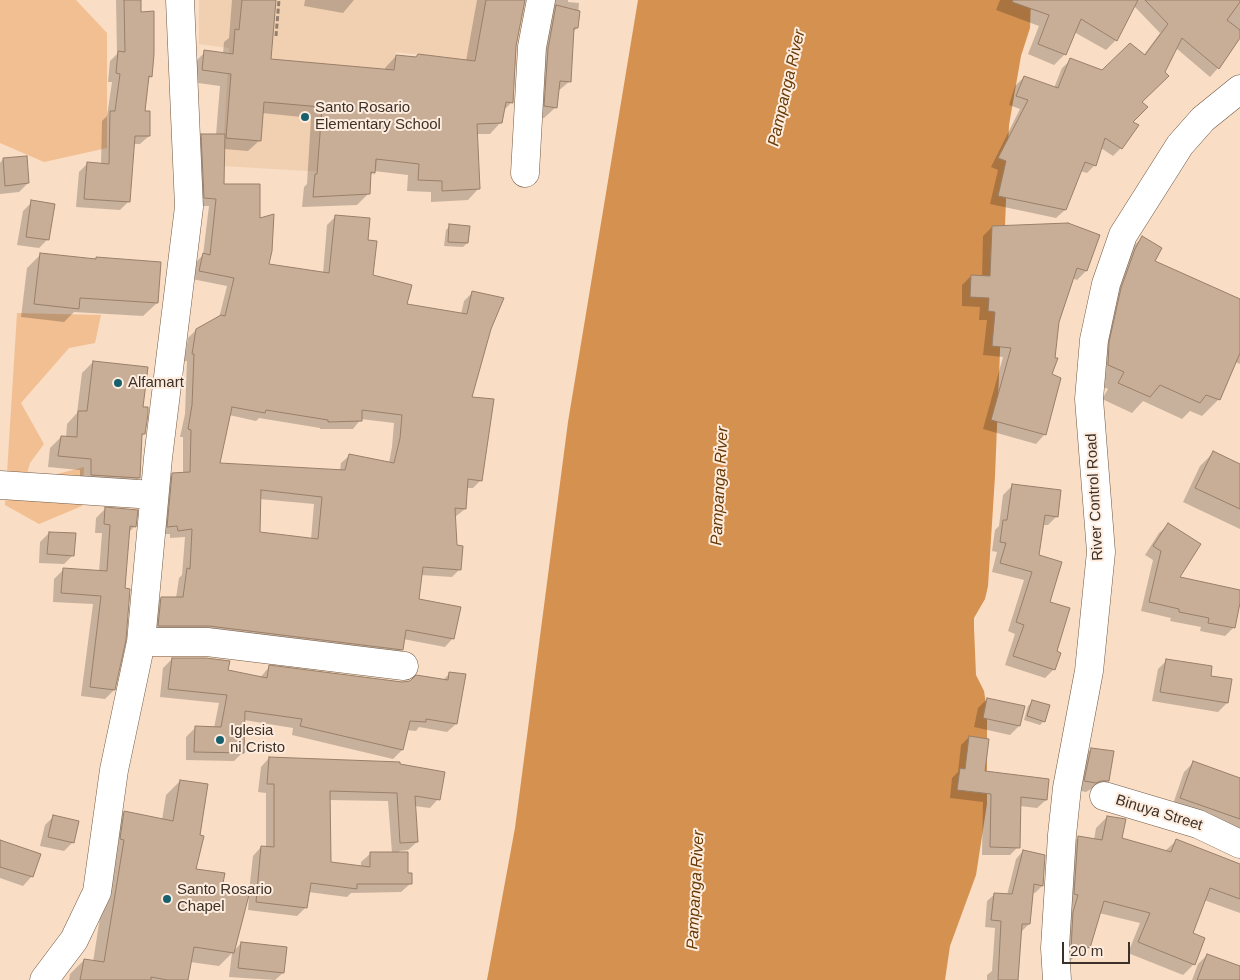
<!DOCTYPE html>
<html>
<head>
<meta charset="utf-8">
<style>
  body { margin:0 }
  #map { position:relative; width:1240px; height:980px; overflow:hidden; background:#f9ddc4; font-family:Arial,sans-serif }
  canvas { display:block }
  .scale { position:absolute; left:1062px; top:942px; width:68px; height:22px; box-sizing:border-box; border:2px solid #3c3128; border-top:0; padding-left:6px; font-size:15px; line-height:18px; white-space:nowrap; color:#3c3128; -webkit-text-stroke:4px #feecde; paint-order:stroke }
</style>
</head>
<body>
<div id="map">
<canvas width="1240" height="980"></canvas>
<div class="scale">20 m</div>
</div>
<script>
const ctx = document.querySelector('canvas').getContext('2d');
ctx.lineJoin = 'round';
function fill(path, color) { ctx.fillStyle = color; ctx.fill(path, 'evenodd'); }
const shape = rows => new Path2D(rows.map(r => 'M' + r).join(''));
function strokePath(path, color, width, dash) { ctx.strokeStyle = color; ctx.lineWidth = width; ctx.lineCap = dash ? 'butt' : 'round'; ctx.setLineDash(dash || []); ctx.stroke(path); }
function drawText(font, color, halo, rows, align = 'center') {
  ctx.font = font + ' Arial,sans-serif'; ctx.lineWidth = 4; ctx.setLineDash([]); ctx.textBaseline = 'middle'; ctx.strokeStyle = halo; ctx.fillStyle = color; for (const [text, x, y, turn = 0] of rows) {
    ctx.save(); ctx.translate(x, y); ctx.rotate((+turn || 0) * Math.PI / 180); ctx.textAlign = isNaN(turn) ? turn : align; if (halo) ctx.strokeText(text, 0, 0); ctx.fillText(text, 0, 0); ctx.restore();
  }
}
const built = shape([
  [199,0,535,0,523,67,396,52,375,175,222,166,229,48,199,44]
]);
const green = shape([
  [0,0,76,0,107,33,107,148,44,162,0,143],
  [17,313,101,315,95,343,69,348,21,403,44,444,30,463,23,488,42,478,84,467,82,506,39,524,5,505]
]);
const water = shape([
  [638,0,1031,0,1030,28,1021,56,1009,125,995,476,988,586,985,599,974,618,974,628,976,675,984,691,987,710,987,804,976,875,950,946,945,980,487,980,515,828,568,422]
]);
const shadow = shape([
  [116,0,141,0,139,13,151,76,148,80,144,113,149,136,140,144,133,144,129,201,120,210,76,207,79,172,87,164,101,165,102,121,107,116,112,82,108,82,110,61,117,54],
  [232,0,275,0,270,60,385,70,385,68,396,56,466,61,477,0,524,0,515,44,512,102,503,111,501,122,490,134,477,134,479,188,468,200,431,202,431,192,407,191,408,175,374,171,370,176,368,194,357,205,302,207,304,187,307,184,311,118,262,113,260,140,248,151,224,149,222,185,258,219,268,266,323,273,327,225,335,217,366,242,371,276,405,305,461,314,464,301,472,293,489,329,471,398,481,480,473,488,466,488,465,509,455,517,456,546,460,569,452,577,421,575,418,600,453,638,445,647,403,639,402,650,394,658,151,634,153,607,161,598,176,598,179,578,182,575,185,537,170,538,170,534,160,534,165,483,173,474,183,474,183,437,180,437,185,414,187,361,184,361,188,338,196,330,219,318,227,286,192,279,195,263,203,255,209,206,197,206,194,143,202,135,216,135,220,86,191,82,194,63,205,52,223,54,224,42,229,38],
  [229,415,256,421,259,418,320,428,320,429,353,429,361,419,394,423,392,447,389,463,350,455,341,463,340,471,219,465],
  [259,499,314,504,311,539,259,533],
  [305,0,354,0,343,13,304,6],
  [540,0,568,0,568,2,579,3,577,28,573,32,570,81,557,92,556,107,544,118,534,117],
  [1000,0,1128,0,1136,3,1138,0,1240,0,1240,36,1218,68,1210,77,1176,48,1140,102,1121,148,1113,156,1101,148,1095,165,1087,173,1080,171,1065,210,1056,218,990,204,998,170,991,167,1020,109,1009,105,1015,86,1024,77,1054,88,1062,68,1071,60,1103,72,1143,56,1160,33,1134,6,1116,40,1106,50,1074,32,1065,54,1054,65,1028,54,1039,26,996,10],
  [3,159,28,183,19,192,0,194,0,163],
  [32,202,48,239,39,248,17,245,23,211],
  [450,226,467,243,463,247,444,246,446,230],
  [992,227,1098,235,1086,271,1077,280,1072,278,1058,322,1045,434,1036,444,983,429,1003,357,983,355,987,320,979,320,980,307,962,306,962,285,971,276,982,277,983,236],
  [1142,238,1154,262,1240,301,1240,364,1235,362,1219,399,1202,416,1190,411,1182,419,1143,401,1132,413,1102,399,1108,389,1092,382,1125,254],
  [41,254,157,303,143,316,74,312,64,322,21,317,27,268],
  [93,362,141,408,144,434,141,437,139,478,128,489,80,486,80,470,48,467,50,448,61,437,66,438,67,424,77,413,82,373],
  [1213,453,1240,466,1240,529,1183,502,1200,466],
  [1012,486,1057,516,1048,525,1042,525,1038,556,1048,603,1056,652,1054,669,1045,678,1005,665,1015,634,1008,631,1024,580,992,572,997,552,992,551,995,530,999,526,1003,495],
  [105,509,135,526,128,533,124,589,124,639,114,690,105,699,81,696,93,604,53,602,54,579,63,570,99,572,102,533,95,533,96,518],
  [1168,525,1178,578,1240,591,1234,627,1225,636,1200,631,1201,627,1170,621,1171,618,1141,611,1153,560,1145,555,1159,533],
  [49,533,73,555,64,564,39,563,40,542],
  [172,659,260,678,269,667,402,683,442,681,449,674,456,724,447,732,419,727,416,731,406,730,402,750,393,759,292,735,293,728,244,720,243,752,234,761,186,760,186,737,195,728,214,728,219,703,160,697,163,668],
  [1167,660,1209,677,1227,703,1218,712,1152,701,1158,669],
  [987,699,1019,726,1010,735,974,727,978,708],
  [1032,702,1044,721,1040,725,1024,720,1028,706],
  [969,737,984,772,1046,800,1037,808,1020,806,1018,847,1010,855,982,855,983,802,950,798,952,778,958,772,961,745],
  [1091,749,1108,781,1099,790,1091,789,1086,792,1076,790,1082,758],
  [269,758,438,799,430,808,414,806,417,842,408,850,399,851,410,884,401,892,351,893,347,897,308,892,306,907,297,916,248,910,249,896,248,896,233,952,241,943,283,973,275,980,229,977,232,953,219,966,190,962,187,980,69,980,70,974,84,960,93,962,110,854,111,826,124,812,162,820,166,795,180,781,195,870,222,884,249,892,253,856,261,847,266,848,266,793,258,792,261,767],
  [329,800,388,801,392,853,370,854,361,862,361,868,330,863],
  [1193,763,1240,779,1240,832,1172,807,1184,772],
  [54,816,73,842,64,851,40,846,45,825],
  [1107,817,1121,839,1165,851,1176,841,1240,865,1240,913,1204,900,1191,933,1194,964,1183,975,1128,953,1140,923,1099,913,1089,947,1078,958,1074,957,1070,961,1061,960,1067,848,1078,838,1094,840,1096,828],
  [0,846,32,876,23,886,0,878],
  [1023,851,1042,886,1035,893,1032,892,1029,924,1021,932,1017,980,987,980,987,975,992,971,995,928,985,927,987,901,995,894,1007,895,1016,859],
  [1207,955,1240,967,1240,980,1192,980,1198,964]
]);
const building = shape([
  [124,0,141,0,141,12,154,11,154,54,152,77,149,76,145,111,150,111,150,136,135,136,130,202,84,199,87,162,109,164,110,111,115,111,120,74,116,73,118,51,125,52,124,0],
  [242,0,276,0,271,59,394,70,396,55,416,57,418,54,475,61,486,0,525,0,516,46,513,103,506,102,502,123,477,124,480,189,442,191,442,181,418,180,419,164,376,159,375,173,371,172,370,194,313,197,315,174,317,174,322,107,264,102,261,141,226,138,231,74,202,70,204,50,233,54,235,29,239,30,242,0],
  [1013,0,1138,0,1117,41,1081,19,1066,55,1038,44,1049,15,1012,2,1013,0],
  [1145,0,1240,0,1240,2,1227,20,1240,30,1240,38,1219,69,1182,38,1165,72,1169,76,1142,102,1148,107,1133,122,1139,125,1122,149,1105,138,1096,166,1085,162,1066,210,998,196,1006,161,998,158,1028,100,1016,96,1024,76,1058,88,1070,58,1102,70,1130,43,1145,55,1168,24,1145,0],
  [556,5,580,11,578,28,574,28,571,82,560,81,557,108,544,106,548,49,556,5],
  [201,134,225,134,224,184,260,184,260,218,274,214,272,251,269,264,329,273,335,215,370,218,368,240,377,241,373,275,412,285,407,304,467,314,472,291,504,298,491,329,472,397,494,399,482,481,468,479,466,509,455,508,457,545,463,546,461,570,423,567,419,599,461,607,454,639,406,630,403,650,209,626,158,626,161,597,183,597,187,568,190,569,192,529,178,531,177,526,167,527,172,473,190,472,191,430,188,429,192,405,194,354,192,354,196,329,221,315,225,316,234,278,199,271,203,253,210,255,216,199,204,198,201,134],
  [232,407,265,413,266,410,328,420,328,422,362,421,362,410,402,415,400,438,394,463,349,454,345,470,220,463,232,407],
  [261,490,322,497,318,539,260,532,261,490],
  [27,156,29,183,5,186,3,158,27,156],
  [31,200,55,204,49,240,26,237,31,200],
  [1068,223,1100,235,1087,271,1077,268,1059,322,1055,358,1058,358,1052,374,1061,378,1046,435,991,420,1011,348,992,346,995,312,988,311,989,298,970,297,971,275,990,276,992,226,1068,223],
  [449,224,470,226,468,243,448,242,449,224],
  [1142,236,1162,248,1155,261,1240,299,1240,353,1220,400,1206,395,1200,403,1160,385,1150,397,1118,383,1124,372,1108,365,1109,342,1121,288,1135,249,1142,236],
  [40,253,96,259,96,257,161,262,158,303,80,298,79,309,34,304,40,253],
  [93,361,148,367,143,407,148,407,148,414,145,434,142,434,140,478,91,475,91,459,58,456,61,436,77,437,78,411,87,411,93,361],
  [1213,451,1240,464,1240,509,1195,488,1213,451],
  [1012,484,1061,490,1058,517,1045,515,1039,555,1062,562,1050,602,1070,608,1057,651,1061,653,1055,670,1013,656,1024,625,1016,622,1032,572,1000,563,1006,543,1000,542,1003,520,1007,520,1012,484],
  [105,507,138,510,136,527,130,526,125,588,130,589,126,640,115,690,90,687,101,596,61,593,63,568,107,571,110,525,104,524,105,507],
  [1168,523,1201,544,1180,577,1240,590,1240,603,1235,628,1208,623,1209,618,1179,612,1179,609,1149,602,1161,551,1153,546,1168,523],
  [49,532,76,533,74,556,47,554,49,532],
  [172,658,206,658,230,661,228,670,267,678,269,665,402,682,410,681,416,675,448,680,449,672,466,674,457,724,426,719,426,722,410,721,403,750,300,726,302,719,245,711,244,753,194,752,195,726,221,727,227,695,168,689,172,658],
  [1166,659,1212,666,1211,676,1232,679,1228,703,1160,692,1166,659],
  [987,698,1025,706,1020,726,983,718,987,698],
  [1032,700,1050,705,1045,722,1027,716,1032,700],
  [969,736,989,739,985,771,1049,779,1047,800,1021,797,1020,848,990,847,991,794,957,790,960,768,965,769,969,736],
  [1091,748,1114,751,1109,781,1101,781,1096,783,1084,781,1091,748],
  [269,757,400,762,400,764,445,772,440,800,415,796,418,842,400,843,397,793,330,791,331,862,370,867,370,852,408,852,408,873,412,873,412,884,357,884,357,889,311,883,307,908,256,902,261,846,274,847,274,784,267,784,269,757],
  [1193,761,1240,778,1240,819,1180,798,1193,761],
  [180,780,208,784,200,835,204,836,196,869,225,873,223,883,250,891,234,953,194,947,188,980,167,980,151,977,151,980,80,980,84,959,104,962,124,840,120,839,124,811,173,821,180,780],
  [53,815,79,821,74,843,48,837,53,815],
  [1107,816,1126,819,1122,838,1171,852,1176,839,1240,864,1240,899,1210,888,1193,933,1205,938,1195,965,1138,942,1150,913,1104,901,1090,948,1083,946,1082,951,1071,950,1073,912,1078,895,1074,894,1078,836,1102,840,1107,816],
  [0,840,41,854,33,877,0,867,0,840],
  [1023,850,1045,855,1043,886,1034,884,1030,924,1022,924,1018,980,998,980,1001,921,991,920,994,893,1012,894,1023,850],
  [241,942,287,947,284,973,238,968,241,942],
  [1207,954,1240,966,1240,980,1197,980,1207,954]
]);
const path = shape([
  [276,36,279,0]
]);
const minor = shape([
  [525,173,532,47,541,0],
  [0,485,154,495],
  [141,642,207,642,404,666],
  [1104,796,1198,824,1240,844],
  [44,980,74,940,97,892,114,770,141,642,158,458,189,207,180,0],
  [1057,980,1055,948,1062,835,1067,788,1089,671,1101,552,1089,399,1094,340,1106,284,1123,235,1180,145,1203,119,1240,89]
]);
const markers = [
  [305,117,5,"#17616f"],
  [118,383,5,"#17616f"],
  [220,740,5,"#17616f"],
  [167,899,5,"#17616f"]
];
const poiNames = [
  ["Santo Rosario",315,108],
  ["Elementary School",315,125],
  ["Alfamart",128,383],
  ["Iglesia",230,731],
  ["ni Cristo",230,748],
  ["Santo Rosario",177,890],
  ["Chapel",177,907]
];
const streetNames = [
  ["River Control Road",1095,497,-93],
  ["Binuya Street",1159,813,17]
];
const waterNames = [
  ["Pampanga River",787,88,-77],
  ["Pampanga River",720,486,-87],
  ["Pampanga River",696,890,-87]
];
fill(built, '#f1d0b2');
fill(green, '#f2bf92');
fill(water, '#d59150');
fill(shadow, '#0003');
fill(building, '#c9ae97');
strokePath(building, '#997f69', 1);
strokePath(minor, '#715944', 29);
strokePath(path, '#927f6f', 3, [5, 2.5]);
strokePath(minor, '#fff', 28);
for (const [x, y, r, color] of markers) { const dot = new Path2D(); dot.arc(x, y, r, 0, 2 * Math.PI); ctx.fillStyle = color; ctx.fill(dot); strokePath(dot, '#feecde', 2); }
drawText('15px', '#3c3128', '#feecde', poiNames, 'left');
drawText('15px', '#3c3128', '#feecde', streetNames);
drawText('italic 16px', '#673a05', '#feecde', waterNames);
</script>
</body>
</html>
